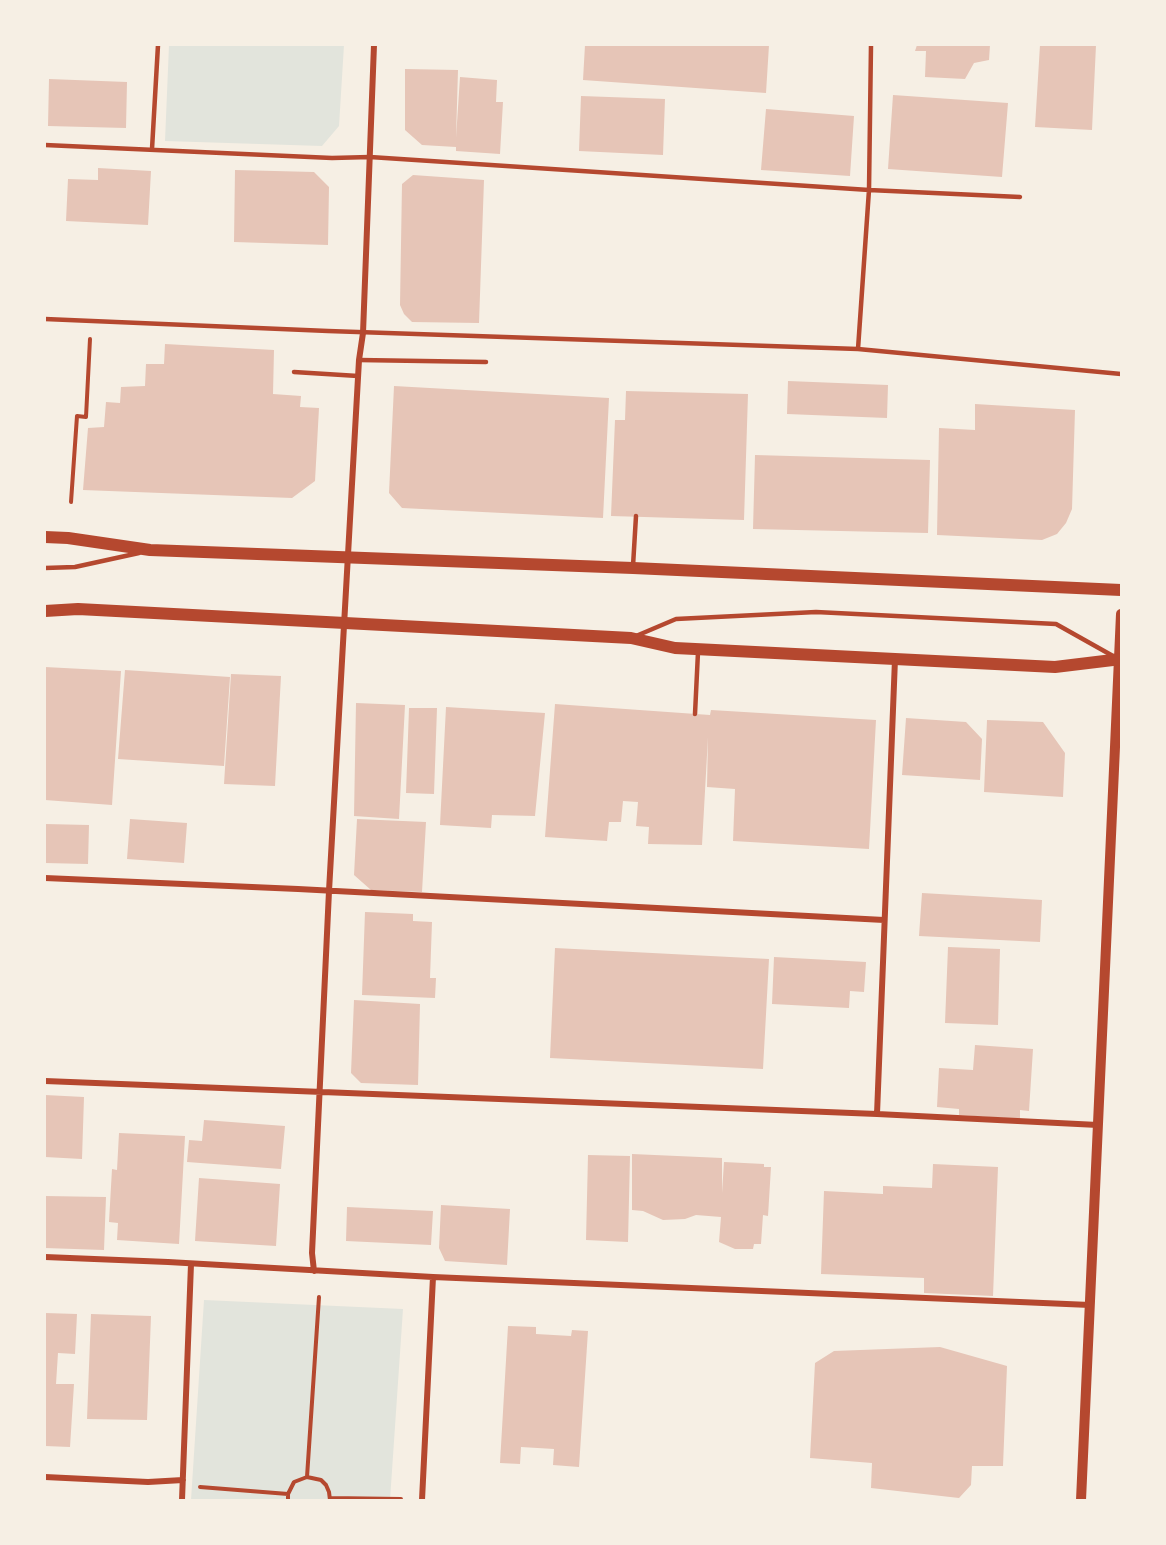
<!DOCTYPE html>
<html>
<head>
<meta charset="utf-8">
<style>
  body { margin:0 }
  #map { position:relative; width:1166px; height:1545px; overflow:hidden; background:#f6efe4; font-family:"Fira Sans",sans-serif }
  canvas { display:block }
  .frame { position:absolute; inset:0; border:46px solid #f6efe4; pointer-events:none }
</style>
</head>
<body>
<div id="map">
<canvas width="1166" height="1545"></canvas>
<div class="frame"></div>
</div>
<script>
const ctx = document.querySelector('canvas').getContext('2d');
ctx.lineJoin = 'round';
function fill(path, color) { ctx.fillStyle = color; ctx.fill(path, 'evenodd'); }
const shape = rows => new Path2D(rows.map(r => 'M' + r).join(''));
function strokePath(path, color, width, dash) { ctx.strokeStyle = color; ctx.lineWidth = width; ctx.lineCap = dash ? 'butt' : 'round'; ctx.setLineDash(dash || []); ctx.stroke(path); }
const green = shape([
  [169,45,344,45,339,126,322,146,165,141],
  [204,1300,403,1309,390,1500,191,1500]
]);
const building = shape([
  [585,45,769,45,766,93,583,80],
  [917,45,990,45,989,60,974,63,965,79,925,77,926,51,915,51],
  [1040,45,1096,45,1092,130,1035,127],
  [405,69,458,70,456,138,460,77,497,80,496,102,503,102,500,154,456,151,456,147,422,145,405,130],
  [49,79,127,82,126,128,48,126],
  [893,95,1008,103,1002,177,888,169],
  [581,96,665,99,663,155,579,151],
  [766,109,854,116,850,176,761,170],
  [98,168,151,171,148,225,66,221,68,179,98,180],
  [235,170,314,172,329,187,328,245,234,242],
  [413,175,484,180,479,323,412,322,404,314,400,305,402,184],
  [165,344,274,350,273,394,301,396,300,407,319,408,315,481,292,498,83,490,88,428,104,427,106,402,120,403,121,387,145,386,146,364,164,364],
  [788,381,888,385,887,418,787,414],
  [394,386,609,398,603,518,402,508,389,493],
  [626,391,748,394,744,520,611,516,615,420,625,420],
  [975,404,1075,410,1072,509,1066,523,1057,534,1042,540,937,535,939,428,975,430],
  [755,455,930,460,928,533,753,529],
  [45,667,121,671,112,805,45,800],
  [125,670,230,677,224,766,118,759],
  [231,674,281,676,275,786,224,784],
  [356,703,405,705,399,819,354,816],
  [555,704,710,715,711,710,876,720,869,849,733,841,735,789,707,787,708,737,702,845,648,844,649,827,636,826,638,802,623,801,621,822,609,822,607,841,545,837],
  [446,707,545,713,535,816,492,815,491,828,440,825],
  [409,708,437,708,434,794,406,793],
  [906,718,966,722,982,739,980,780,902,775],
  [987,720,1043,722,1065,753,1063,797,984,792],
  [130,819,187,823,184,863,127,859],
  [357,819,426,822,422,892,371,890,354,875],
  [45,824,89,825,88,864,45,863],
  [922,893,1042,900,1040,942,919,936],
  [365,912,413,914,413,921,432,922,430,978,436,978,435,998,362,995],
  [948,947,1000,949,998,1025,945,1023],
  [555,948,769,959,763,1069,550,1058],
  [774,957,866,962,864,992,850,991,849,1008,772,1004],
  [354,1000,420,1004,418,1085,361,1083,351,1073],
  [975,1045,1033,1049,1029,1111,1020,1110,1020,1119,959,1115,959,1109,937,1107,939,1068,973,1070],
  [45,1095,84,1097,82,1159,45,1157],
  [204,1120,285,1126,281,1169,187,1162,189,1140,202,1141],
  [119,1133,185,1136,179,1244,117,1240,118,1223,109,1222,112,1169,117,1170],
  [632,1154,722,1158,722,1193,724,1162,764,1164,764,1167,771,1167,768,1216,763,1215,761,1244,754,1244,753,1249,735,1249,719,1242,721,1217,696,1215,685,1219,663,1220,643,1211,632,1210],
  [588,1155,630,1156,628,1242,586,1240],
  [933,1164,998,1167,993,1296,924,1293,924,1278,821,1274,824,1191,883,1194,883,1186,932,1188],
  [199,1178,280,1184,276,1246,195,1241],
  [45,1196,106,1197,104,1250,45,1248],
  [441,1205,510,1209,507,1265,445,1261,439,1248],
  [347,1207,433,1211,431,1245,346,1241],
  [45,1313,77,1314,75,1354,58,1353,56,1384,74,1384,70,1447,45,1446],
  [91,1314,151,1316,147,1420,87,1419],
  [508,1326,536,1327,536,1334,571,1336,572,1330,588,1331,579,1467,553,1465,554,1449,521,1447,520,1464,500,1463],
  [940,1347,1007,1366,1003,1466,972,1466,971,1485,959,1498,871,1488,872,1463,810,1458,815,1363,834,1351]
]);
const path = shape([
  [71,502,77,416,86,417,90,339],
  [307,1477,319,1297],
  [200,1487,288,1494],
  [330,1498,401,1499],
  [288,1500,288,1494,294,1482,307,1477,321,1480,326,1485,329,1492,330,1500]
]);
const service = shape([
  [45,145,332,158,370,157,869,190,1020,197],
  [152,149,158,45],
  [45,319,328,331,858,349,1121,374],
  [858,349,869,190,871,45],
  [359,360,486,362],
  [294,372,358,376],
  [633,566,636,516],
  [45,568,75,567,139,553],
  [636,636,676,619,816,612,1056,624,1113,656],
  [695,714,698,652]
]);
const minor = shape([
  [45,878,298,889,884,920],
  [45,1081,877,1114,1098,1125],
  [877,1114,895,659],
  [45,1257,168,1262,433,1277,1090,1305],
  [314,1271,312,1253,329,891,359,360,363,333,374,45],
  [45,1477,148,1482,183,1480],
  [182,1500,191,1264],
  [422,1500,433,1277]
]);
const tertiary = shape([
  [1081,1500,1121,614]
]);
const secondary = shape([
  [45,537,68,538,150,550,633,568,1121,590],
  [45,611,78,609,631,638,675,648,1055,667,1121,659]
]);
fill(green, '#e2e4dc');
fill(building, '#e6c5b7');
strokePath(path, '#b5482f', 4);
strokePath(service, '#b5482f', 4.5);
strokePath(minor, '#b5482f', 6);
strokePath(tertiary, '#b5482f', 10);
strokePath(secondary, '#b5482f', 12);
</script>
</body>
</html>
